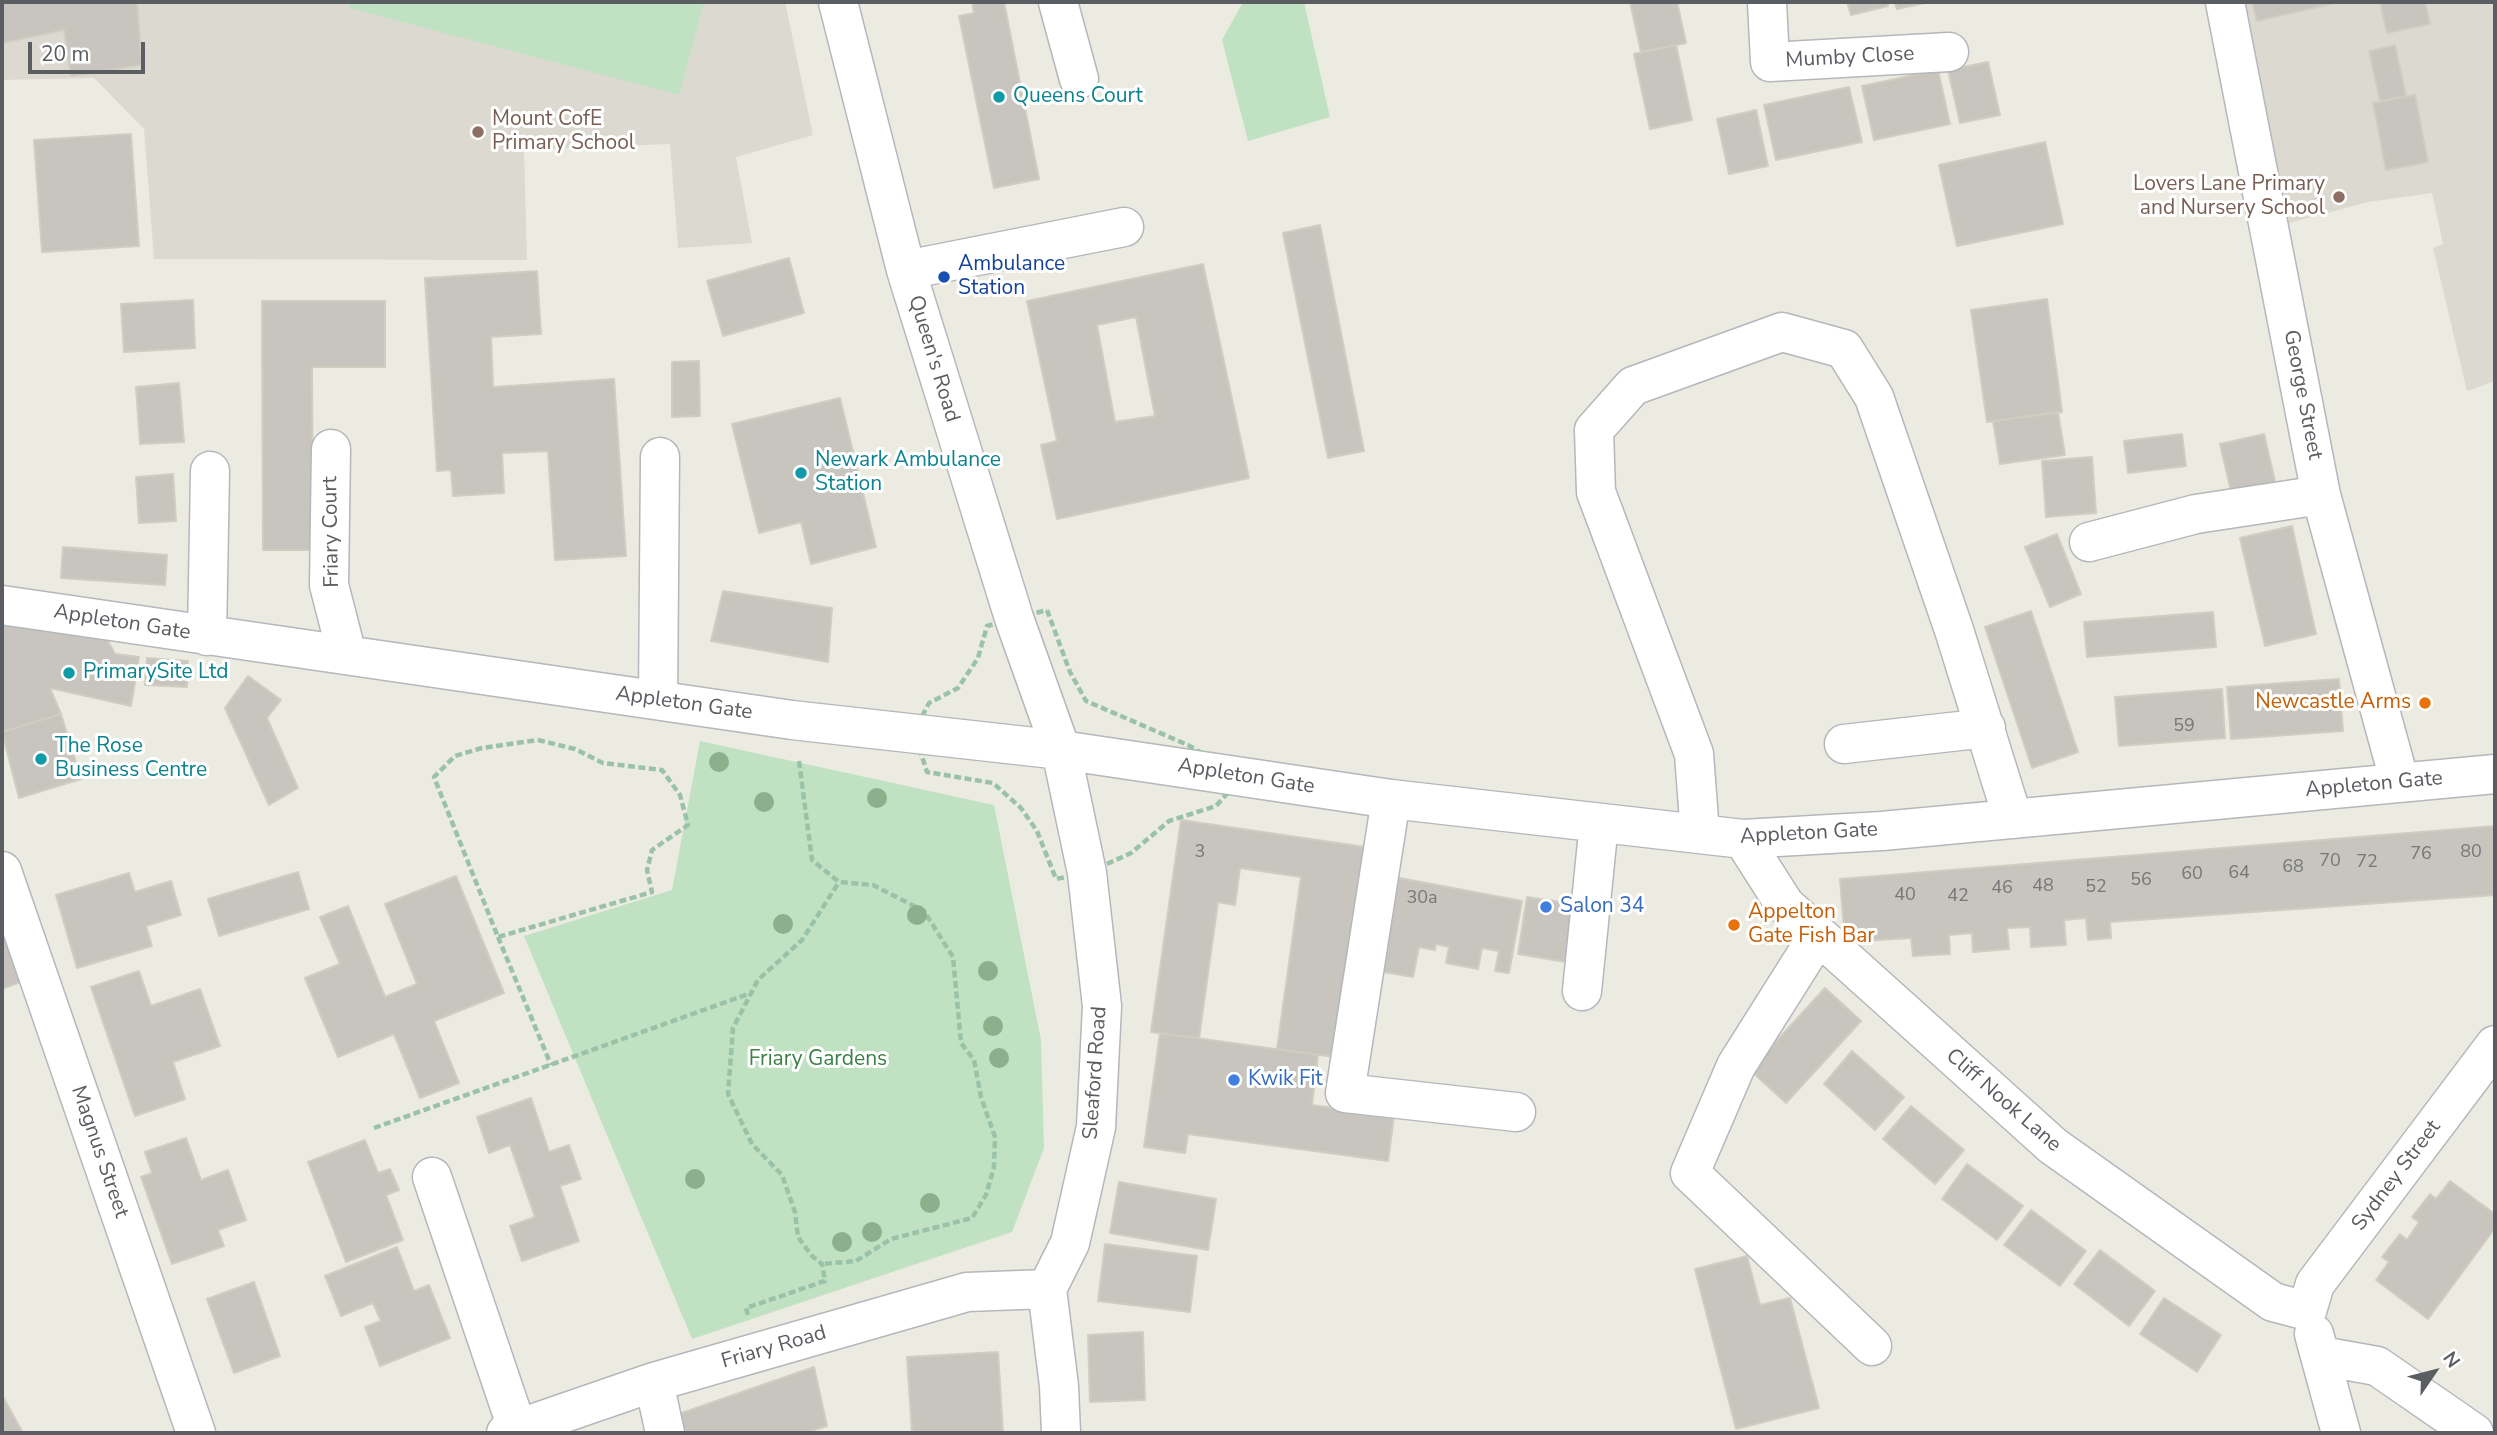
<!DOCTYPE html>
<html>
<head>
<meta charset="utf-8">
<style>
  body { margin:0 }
  #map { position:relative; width:2497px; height:1435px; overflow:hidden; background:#ecebe2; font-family:"Nunito Sans",sans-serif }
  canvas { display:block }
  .frame { position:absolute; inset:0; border:4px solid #5a5d61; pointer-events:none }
  .north { position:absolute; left:2399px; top:1337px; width:70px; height:70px; -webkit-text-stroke:5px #fff; paint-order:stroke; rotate:55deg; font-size:19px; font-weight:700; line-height:28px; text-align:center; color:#5a5d61 }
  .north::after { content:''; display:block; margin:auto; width:24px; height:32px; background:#5a5d61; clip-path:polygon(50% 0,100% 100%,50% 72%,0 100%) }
  .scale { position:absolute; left:28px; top:42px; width:117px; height:32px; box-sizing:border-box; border:4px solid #5a5d61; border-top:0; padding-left:9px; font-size:21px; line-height:24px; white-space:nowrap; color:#5a5d61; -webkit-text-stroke:5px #fff; paint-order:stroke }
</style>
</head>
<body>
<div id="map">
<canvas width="2497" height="1435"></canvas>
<div class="frame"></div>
<div class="north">N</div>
<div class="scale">20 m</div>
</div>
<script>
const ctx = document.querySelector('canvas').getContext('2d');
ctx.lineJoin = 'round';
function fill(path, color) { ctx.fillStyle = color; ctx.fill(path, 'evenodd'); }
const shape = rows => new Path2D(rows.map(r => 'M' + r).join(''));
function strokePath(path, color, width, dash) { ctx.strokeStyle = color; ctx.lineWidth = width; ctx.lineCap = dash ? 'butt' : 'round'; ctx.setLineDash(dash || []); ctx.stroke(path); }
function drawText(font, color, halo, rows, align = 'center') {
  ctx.font = font + ' "Nunito Sans",sans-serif'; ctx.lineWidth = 6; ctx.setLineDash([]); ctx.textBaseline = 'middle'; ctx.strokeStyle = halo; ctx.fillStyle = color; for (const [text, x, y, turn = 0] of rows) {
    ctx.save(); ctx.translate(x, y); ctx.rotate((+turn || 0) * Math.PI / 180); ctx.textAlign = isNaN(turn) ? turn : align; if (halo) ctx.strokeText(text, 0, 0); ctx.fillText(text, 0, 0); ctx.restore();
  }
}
const education = shape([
  [2,2,785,2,813,135,736,157,752,243,678,248,670,144,524,150,527,260,154,259,144,129,94,78,2,80],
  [2231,2,2495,2,2495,381,2467,391,2433,248,2443,244,2432,193,2368,202,2286,224]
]);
const green = shape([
  [351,2,704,2,679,95,349,8],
  [1243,2,1304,2,1330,117,1248,141,1222,40],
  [700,741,994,805,1041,1040,1044,1148,1012,1232,692,1339,524,936,672,890]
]);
const building = shape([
  [2,2,137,2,142,65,71,76,64,30,2,43,2,2],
  [972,2,1004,2,1039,179,994,188,959,16,974,13,972,2],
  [1630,2,1677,2,1686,43,1641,52,1630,2],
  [1847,2,1887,2,1888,6,1851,15,1847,2],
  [1894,2,1929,2,1897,9,1894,2],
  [2252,2,2339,2,2257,21,2252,2],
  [2380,2,2425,2,2430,24,2387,33,2380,2],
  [1676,45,1692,120,1650,129,1634,54,1676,45],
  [2395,45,2406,96,2380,101,2369,51,2395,45],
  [1988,62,2000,115,1960,123,1948,70,1988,62],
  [1938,70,1950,124,1874,140,1862,86,1938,70],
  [1849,87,1862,142,1776,160,1764,105,1849,87],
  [2415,95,2428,162,2386,170,2373,103,2415,95],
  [1756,110,1768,166,1729,174,1717,119,1756,110],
  [131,134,139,246,42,252,34,140,131,134],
  [2045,142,2063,224,1957,246,1939,165,2045,142],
  [1320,225,1364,451,1328,458,1283,233,1320,225],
  [789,258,804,313,723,336,707,281,789,258],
  [1203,264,1249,478,1057,519,1041,445,1057,441,1027,301,1203,264],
  [1136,317,1155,416,1115,422,1097,325,1136,317],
  [537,271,541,334,491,337,493,387,614,379,626,556,555,560,548,451,502,453,504,493,453,496,451,470,437,471,425,278,537,271],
  [2047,299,2062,412,1987,422,1971,310,2047,299],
  [193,300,195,348,124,352,121,304,193,300],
  [262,301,385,301,385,367,312,367,313,550,263,550,262,301],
  [699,361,700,416,672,417,672,362,699,361],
  [179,383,184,442,140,444,136,387,179,383],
  [840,398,876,547,811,564,801,522,759,533,732,424,840,398],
  [2058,412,2065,455,2000,464,1993,421,2058,412],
  [2182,434,2186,466,2128,473,2124,441,2182,434],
  [2264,434,2277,490,2233,500,2220,444,2264,434],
  [2092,457,2096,513,2046,517,2042,461,2092,457],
  [173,474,176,521,139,523,136,477,173,474],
  [2292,526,2316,634,2265,646,2240,538,2292,526],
  [2057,534,2081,594,2050,607,2025,547,2057,534],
  [63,547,167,555,165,585,61,578,63,547],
  [723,591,832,608,828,662,711,641,723,591],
  [2031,611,2078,752,2032,768,1985,627,2031,611],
  [2213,612,2216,647,2087,657,2084,622,2213,612],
  [2,625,51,627,107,639,115,654,139,657,131,706,50,688,61,714,2,732,2,625],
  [147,658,188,661,187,687,145,685,147,658],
  [248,676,281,700,267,718,298,788,269,805,225,708,248,676],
  [2339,679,2343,731,2231,739,2227,687,2339,679],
  [2222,689,2225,738,2119,746,2115,697,2222,689],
  [61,714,81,779,19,798,2,732,61,714],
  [1181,820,1365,847,1335,1057,1277,1049,1301,877,1240,868,1235,905,1218,902,1199,1038,1151,1032,1181,820],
  [2495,826,2495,895,2110,922,2111,938,2088,940,2086,918,2064,920,2066,945,2031,947,2030,927,2007,928,2009,949,1973,952,1972,933,1949,935,1950,954,1913,956,1911,938,1845,942,1840,879,2495,826],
  [298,872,309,909,219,936,208,899,298,872],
  [129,873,135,892,171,881,181,915,146,926,152,946,77,968,56,895,129,873],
  [456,876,504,993,434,1021,459,1083,420,1098,394,1034,338,1057,305,978,340,964,320,917,348,906,385,997,417,984,385,904,456,876],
  [1389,876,1522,901,1509,973,1495,971,1499,951,1482,948,1478,969,1446,963,1449,947,1436,944,1435,950,1419,947,1413,977,1384,972,1389,941,1378,939,1389,876],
  [1527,897,1587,906,1578,964,1518,954,1527,897],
  [2,914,26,980,2,989,2,914],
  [139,971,151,1006,200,989,220,1046,173,1062,185,1099,135,1116,91,987,139,971],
  [1825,988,1861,1021,1786,1103,1750,1070,1825,988],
  [1160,1033,1318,1055,1312,1105,1394,1116,1388,1161,1188,1134,1185,1153,1144,1147,1160,1033],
  [1852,1051,1904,1097,1875,1130,1824,1084,1852,1051],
  [531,1098,549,1152,569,1145,581,1179,560,1186,579,1241,522,1261,510,1226,535,1217,510,1145,489,1153,477,1117,531,1098],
  [1911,1106,1964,1150,1935,1184,1883,1139,1911,1106],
  [186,1138,201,1180,228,1170,246,1220,218,1230,224,1246,172,1264,141,1177,152,1173,145,1152,186,1138],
  [365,1140,378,1173,390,1169,399,1190,386,1195,403,1240,346,1262,308,1162,365,1140],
  [1967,1164,2023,1206,1997,1240,1942,1199,1967,1164],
  [2450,1181,2495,1214,2495,1228,2428,1319,2376,1280,2389,1262,2382,1257,2400,1234,2407,1240,2419,1222,2412,1217,2430,1194,2436,1199,2450,1181],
  [1119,1182,1216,1199,1208,1250,1110,1233,1119,1182],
  [2031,1210,2086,1251,2060,1286,2004,1245,2031,1210],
  [1105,1244,1197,1256,1190,1312,1098,1301,1105,1244],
  [397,1247,414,1291,429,1285,450,1338,380,1366,365,1327,381,1321,373,1303,341,1316,325,1276,397,1247],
  [2100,1250,2155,1291,2129,1326,2074,1284,2100,1250],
  [1747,1256,1760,1305,1790,1298,1819,1408,1736,1429,1695,1269,1747,1256],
  [254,1282,280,1356,234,1373,207,1299,254,1282],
  [2164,1298,2221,1335,2197,1372,2140,1334,2164,1298],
  [1143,1332,1145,1400,1090,1402,1088,1335,1143,1332],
  [998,1352,1003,1433,912,1433,907,1357,998,1352],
  [814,1367,827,1426,805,1433,677,1433,673,1416,814,1367],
  [2,1395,23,1433,2,1433,2,1395]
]);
const path = shape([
  [1047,610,1070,672,1086,701,1188,745,1242,777,1216,806,1169,821,1131,853,1087,873,1056,879,1037,831,1021,808,993,783,927,772,914,732,929,703,958,688,978,658,987,626,1047,610],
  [538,740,575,749,603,763,662,770,680,795,688,825,652,850,647,870,652,892,498,937,434,777,455,756,482,748,538,740],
  [799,761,812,860,839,882,873,885,924,911,953,957,961,1043,974,1060,981,1097,995,1137,994,1167,986,1195,972,1218,891,1239,856,1261,822,1264],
  [498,937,551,1065],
  [374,1128,751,993],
  [748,1315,746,1308,825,1281,822,1264,812,1256,798,1237,795,1212,782,1175,752,1144,728,1094,733,1028,758,980,802,940,839,882]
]);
const minor = shape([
  [838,2,906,270,1014,618,1061,750,1087,873,1102,1006,1096,1127,1070,1243,1047,1289,1059,1386,1061,1433],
  [1058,2,1079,79],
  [1767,2,1770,62,1949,52],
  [2225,2,2321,495,2400,783],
  [906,270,1124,227],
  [331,449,329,585,347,655],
  [2089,542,2196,514,2321,495],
  [2,605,792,720,1061,750,1391,799,1743,839,1882,831,2495,774],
  [207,636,210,471],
  [658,700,660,457],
  [1844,744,1986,728],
  [1391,799,1345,1093,1516,1112],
  [1700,834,1694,754,1596,492,1594,430,1633,386,1782,332,1844,349,1874,397,1954,630,2013,819],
  [1743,839,1785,905,2053,1146,2273,1302,2307,1311],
  [2,871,196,1433],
  [1818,936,1736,1066,1690,1173,1872,1346],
  [1582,991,1599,823],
  [432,1177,517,1428],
  [2307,1311,2315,1284,2495,1045],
  [2314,1334,2341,1433],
  [2321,1356,2377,1366,2474,1433],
  [654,1382,665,1433],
  [506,1433,654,1382,967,1292,1047,1289]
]);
const trees = [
  [719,762],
  [877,798],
  [764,802],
  [917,915],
  [783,924],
  [988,971],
  [993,1026],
  [999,1058],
  [695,1179],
  [930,1203],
  [872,1232],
  [842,1242]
];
const markers = [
  [999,97,7,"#0f9aa8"],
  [478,132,7,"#8d6e63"],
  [2339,197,7,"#8d6e63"],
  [944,277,7,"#1a4fb4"],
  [801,473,7,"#0f9aa8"],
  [69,673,7,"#0f9aa8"],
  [2425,703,7,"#e8710a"],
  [41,759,7,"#0f9aa8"],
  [1546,907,7,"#3f7fe0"],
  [1734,925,7,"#e8710a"],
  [1234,1080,7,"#3f7fe0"]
];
const numberNames = [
  ["59",2184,727],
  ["3",1200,853],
  ["80",2471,853],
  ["76",2421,855],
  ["70",2330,862],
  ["72",2367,863],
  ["68",2293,868],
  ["64",2239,874],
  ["60",2192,875],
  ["56",2141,881],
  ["48",2043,887],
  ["52",2096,888],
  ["46",2002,889],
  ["40",1905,896],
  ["42",1958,897],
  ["30a",1422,899]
];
const streetNames = [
  ["Mumby Close",1850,58,-3],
  ["Queen's Road",933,359,73],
  ["George Street",2302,395,79],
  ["Friary Court",332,532,-91],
  ["Appleton Gate",122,623,9],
  ["Appleton Gate",684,704,8],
  ["Appleton Gate",1246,777,9],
  ["Appleton Gate",2374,785,-5],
  ["Appleton Gate",1809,834,-3],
  ["Sleaford Road",1096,1073,-86],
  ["Cliff Nook Lane",2003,1101,41],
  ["Magnus Street",99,1152,71],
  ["Sydney Street",2397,1176,-53],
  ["Friary Road",774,1348,-16]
];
const cultureNames = [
  ["Queens Court",1013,97],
  ["Newark Ambulance",815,461],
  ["Station",815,485],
  ["PrimarySite Ltd",83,673],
  ["The Rose",55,747],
  ["Business Centre",55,771]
];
const educationNames = [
  ["Mount CofE",492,120],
  ["Primary School",492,144],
  ["Lovers Lane Primary",2325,185,"right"],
  ["and Nursery School",2325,209,"right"]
];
const transitNames = [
  ["Ambulance",958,265],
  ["Station",958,289]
];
const foodNames = [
  ["Newcastle Arms",2411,703],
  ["Appelton",1748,913,"left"],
  ["Gate Fish Bar",1748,937,"left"]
];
const shopNames = [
  ["Salon 34",1560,907],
  ["Kwik Fit",1248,1080]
];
const parkNames = [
  ["Friary Gardens",818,1060]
];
fill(education, '#dcdad0');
fill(green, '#c0e2c3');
fill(building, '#c7c5be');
strokePath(building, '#d0cdc1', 2);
strokePath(minor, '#b4b7bb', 41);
strokePath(path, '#9ac2a9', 4.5, [7, 3.5]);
strokePath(minor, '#fff', 38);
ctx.fillStyle = '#8bb08b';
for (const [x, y] of trees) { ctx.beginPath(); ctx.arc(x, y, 10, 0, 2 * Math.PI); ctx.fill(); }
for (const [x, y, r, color] of markers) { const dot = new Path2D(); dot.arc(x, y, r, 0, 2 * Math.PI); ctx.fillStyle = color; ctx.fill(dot); strokePath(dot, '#fff', 2.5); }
drawText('18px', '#757778', null, numberNames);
drawText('21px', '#5a5d61', '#fff', streetNames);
drawText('21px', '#0d838f', '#fff', cultureNames, 'left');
drawText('21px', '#785e54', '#fff', educationNames, 'left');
drawText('21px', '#164399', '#fff', transitNames, 'left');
drawText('21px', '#c56008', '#fff', foodNames, 'right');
drawText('21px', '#366cbe', '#fff', shopNames, 'left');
drawText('21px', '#3b8044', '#fff', parkNames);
</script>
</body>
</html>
